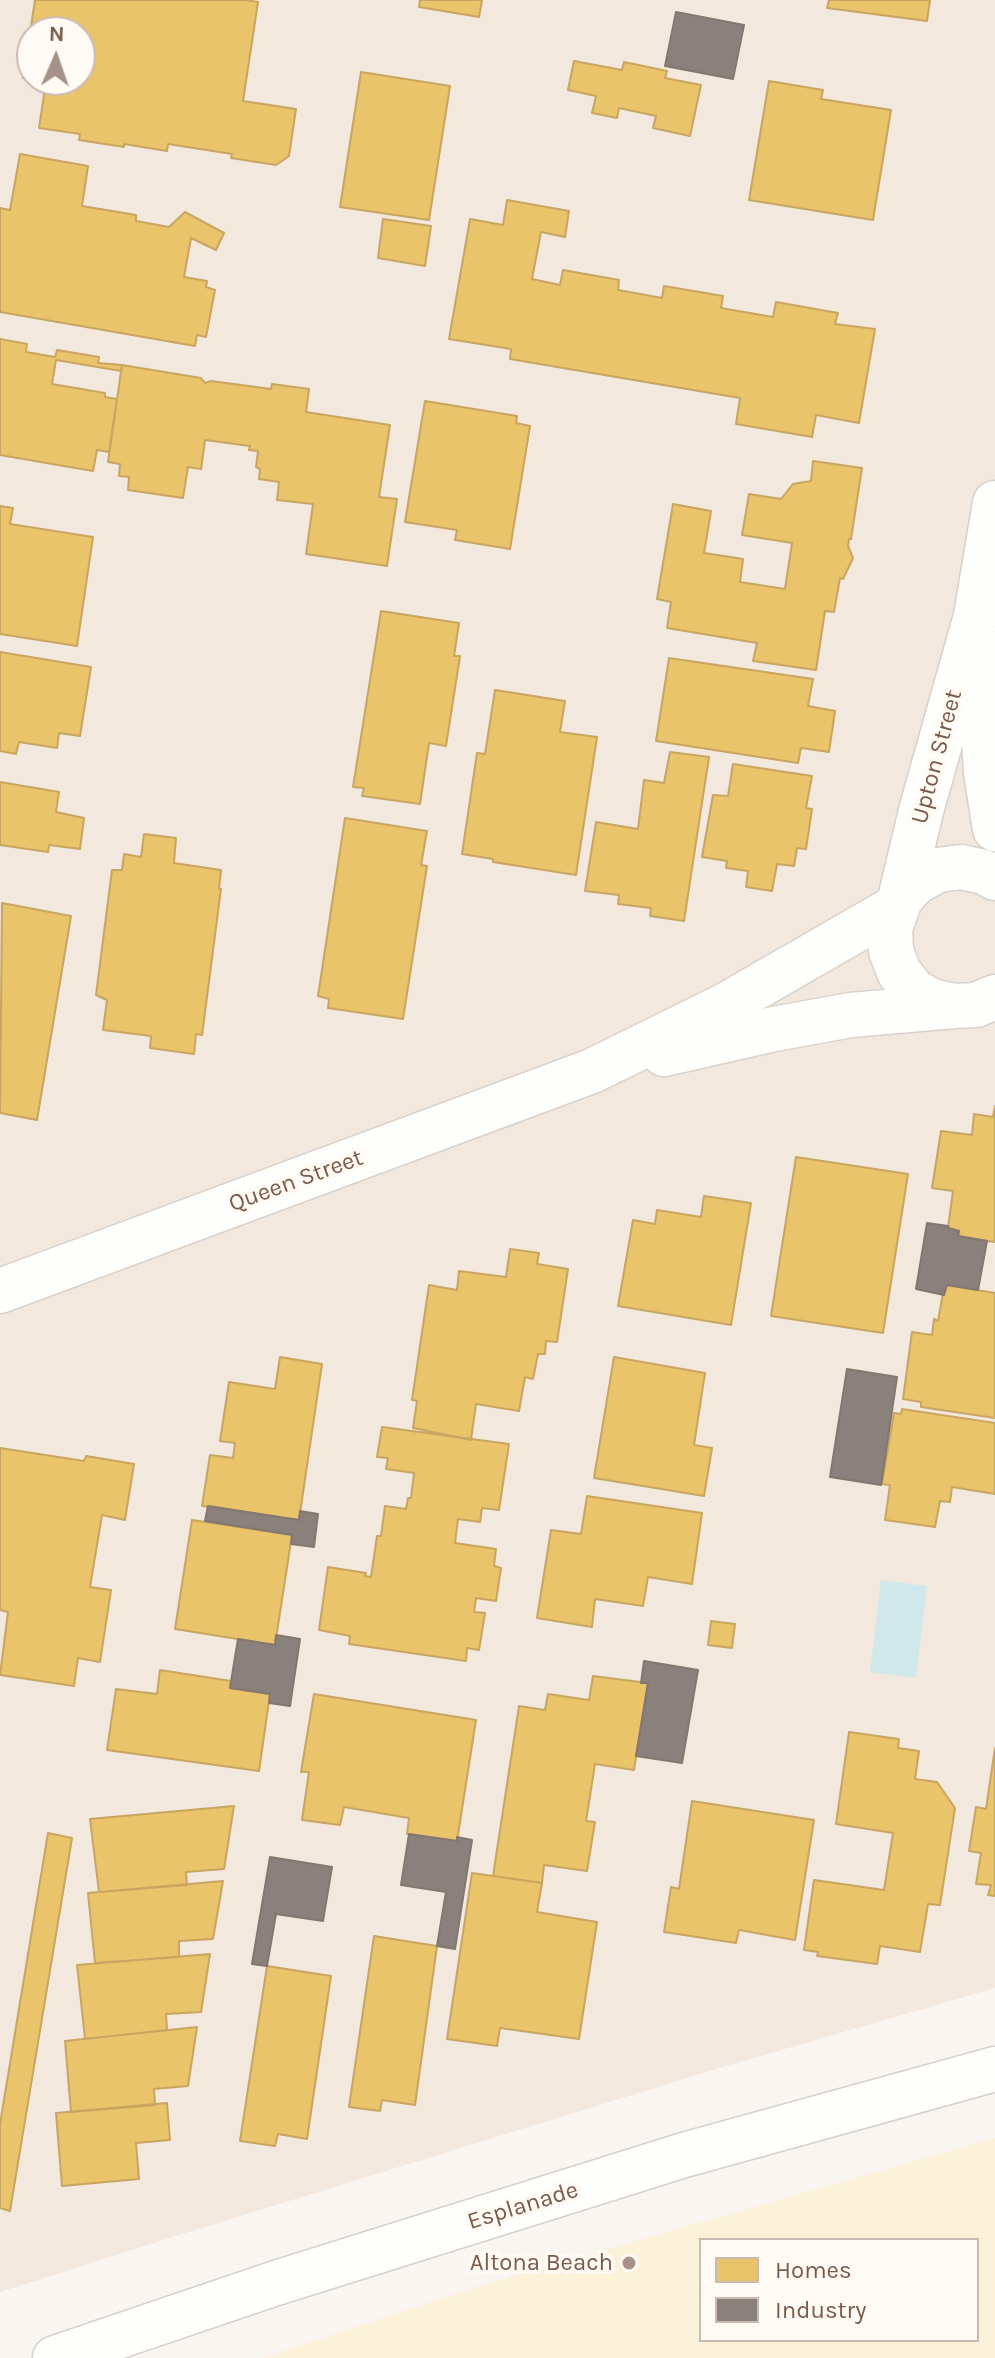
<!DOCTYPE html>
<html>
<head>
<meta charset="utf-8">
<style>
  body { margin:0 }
  #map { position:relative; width:995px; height:2358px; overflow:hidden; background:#f9f5f0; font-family:Karla,sans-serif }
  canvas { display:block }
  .legend { position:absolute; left:699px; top:2238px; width:280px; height:104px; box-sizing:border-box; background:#fffaf3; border:2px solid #cabbb1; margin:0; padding:10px 14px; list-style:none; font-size:24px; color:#7a5c4d }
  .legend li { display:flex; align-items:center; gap:16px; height:40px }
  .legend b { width:40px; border:2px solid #cabbb1 }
  .north { position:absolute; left:16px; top:16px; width:80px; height:80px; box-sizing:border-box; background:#fffaf3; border:2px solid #cabbb1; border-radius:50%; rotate:2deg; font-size:22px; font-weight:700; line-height:32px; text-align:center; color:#7a5c4d }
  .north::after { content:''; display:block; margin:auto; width:28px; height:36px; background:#a69286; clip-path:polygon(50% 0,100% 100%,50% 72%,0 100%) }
</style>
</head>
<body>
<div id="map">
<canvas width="995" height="2358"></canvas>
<ul class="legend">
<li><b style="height:22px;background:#e9c46a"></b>Homes</li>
<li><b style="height:22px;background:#8a817c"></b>Industry</li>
</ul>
<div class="north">N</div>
</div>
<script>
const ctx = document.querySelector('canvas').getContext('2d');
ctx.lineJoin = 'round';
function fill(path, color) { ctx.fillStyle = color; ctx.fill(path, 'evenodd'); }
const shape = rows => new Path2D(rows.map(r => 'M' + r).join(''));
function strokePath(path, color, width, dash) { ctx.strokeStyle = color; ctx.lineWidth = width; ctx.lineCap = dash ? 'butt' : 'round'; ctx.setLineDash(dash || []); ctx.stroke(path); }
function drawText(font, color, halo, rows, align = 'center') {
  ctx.font = font + ' Karla,sans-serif'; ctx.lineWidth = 8; ctx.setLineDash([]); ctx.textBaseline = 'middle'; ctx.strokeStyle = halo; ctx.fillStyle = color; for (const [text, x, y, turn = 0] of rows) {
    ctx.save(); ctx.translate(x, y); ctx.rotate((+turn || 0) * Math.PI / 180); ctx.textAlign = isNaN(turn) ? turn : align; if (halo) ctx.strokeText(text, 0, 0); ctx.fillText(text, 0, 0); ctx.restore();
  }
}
const residential = shape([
  [0,0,995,0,995,1988,719,2068,166,2239,0,2292],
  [32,32,80,32,80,80,32,80]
]);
const sand = shape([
  [995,2138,995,2358,262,2358,476,2287],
  [701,2240,977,2240,977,2340,701,2340]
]);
const water = shape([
  [881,1580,927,1586,916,1678,870,1672]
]);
const homes = shape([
  [35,0,246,0,258,2,243,101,296,109,289,156,276,165,231,158,232,154,168,144,167,151,124,144,124,147,79,140,80,134,39,128,46,82,35,80,80,80,80,32,32,32,32,79,23,78,35,0],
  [420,0,482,0,479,17,419,7,420,0],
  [829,0,930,0,927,21,827,8,829,0],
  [574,61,622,70,624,62,667,71,665,78,701,85,690,136,653,128,656,116,619,108,617,118,592,113,596,96,568,90,574,61],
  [361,72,450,86,429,220,340,207,361,72],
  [769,81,823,90,821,99,891,110,873,220,749,200,769,81],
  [20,154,88,166,82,206,136,215,136,221,169,227,185,212,224,233,216,250,191,238,184,277,207,281,206,287,215,290,206,337,197,335,195,346,0,312,0,208,10,210,20,154],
  [507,200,569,211,565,237,541,232,532,279,560,285,563,270,619,280,618,290,662,298,664,286,723,296,721,308,773,317,776,302,838,313,835,324,875,329,859,423,816,415,812,437,736,424,740,398,510,359,511,349,449,339,470,219,503,225,507,200],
  [383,219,431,226,425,266,378,258,383,219],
  [0,339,27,344,26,352,55,357,57,350,99,357,98,363,122,365,121,371,56,360,52,384,105,393,105,397,117,399,109,452,97,450,93,471,0,455,0,339],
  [122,365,201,378,205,383,211,381,271,389,272,384,309,389,306,412,390,425,379,497,397,499,387,566,306,554,313,504,277,500,279,482,259,479,260,469,256,467,258,451,249,450,250,446,205,440,201,469,188,467,183,498,128,490,129,477,119,476,120,464,108,462,122,365],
  [425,401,517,416,516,423,530,426,510,549,455,540,457,530,405,522,425,401],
  [813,461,862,468,851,539,849,539,848,546,853,558,843,579,840,578,834,612,825,611,816,670,753,661,757,643,667,628,671,602,657,599,673,504,711,511,704,553,743,559,740,582,785,589,792,543,742,535,749,494,781,499,793,484,811,481,813,461],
  [0,506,13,508,10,524,93,537,77,646,0,634,0,506],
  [381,611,459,623,454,656,460,656,446,746,429,743,420,804,362,796,364,788,353,787,381,611],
  [0,652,91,667,80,736,59,733,57,748,19,742,16,754,0,751,0,652],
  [669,658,813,679,808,706,835,711,829,752,801,748,798,763,656,741,669,658],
  [495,690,565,701,560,732,597,737,576,875,493,862,493,859,462,854,477,753,485,754,495,690],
  [670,752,709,757,684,921,650,916,651,908,618,904,619,895,585,891,596,822,638,829,644,780,664,783,670,752],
  [733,764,812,776,806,808,812,809,806,849,797,848,794,866,777,864,772,891,746,887,748,871,726,868,727,861,702,857,713,795,728,796,733,764],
  [0,782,59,792,56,812,84,818,80,849,49,845,48,852,0,845,0,782],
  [345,818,427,831,421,865,427,866,403,1019,328,1008,329,999,318,996,345,818],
  [144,834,176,838,174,863,221,870,219,889,221,889,202,1035,196,1034,194,1054,150,1048,151,1036,103,1030,107,1000,96,995,112,870,122,870,124,854,141,857,144,834],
  [2,903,71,916,37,1120,0,1113,2,903],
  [995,1106,995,1242,958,1236,959,1231,948,1228,953,1191,932,1188,941,1131,972,1135,974,1114,993,1117,995,1106],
  [796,1157,908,1174,883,1333,771,1316,796,1157],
  [704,1196,751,1203,731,1325,618,1306,633,1220,655,1224,657,1210,701,1217,704,1196],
  [510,1249,539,1253,537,1264,568,1269,557,1342,546,1341,545,1354,538,1354,533,1379,525,1377,519,1411,476,1404,471,1440,413,1428,417,1401,412,1400,429,1285,457,1290,459,1271,506,1277,510,1249],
  [947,1285,995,1293,995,1418,921,1407,921,1402,903,1399,912,1332,932,1335,934,1319,938,1321,943,1293,944,1295,947,1285],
  [280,1357,322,1364,299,1520,202,1506,210,1455,233,1458,235,1443,220,1441,229,1382,275,1389,280,1357],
  [614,1357,705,1373,694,1445,712,1448,704,1496,594,1478,614,1357],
  [902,1409,995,1423,995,1494,952,1487,950,1502,940,1501,935,1527,885,1520,890,1485,882,1484,894,1413,901,1414,902,1409],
  [382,1427,509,1444,499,1510,482,1508,480,1522,458,1519,455,1543,496,1549,494,1566,501,1568,496,1601,476,1598,474,1612,485,1613,479,1650,467,1648,466,1661,349,1644,350,1636,319,1630,328,1567,366,1573,365,1576,371,1577,377,1536,381,1536,385,1506,406,1509,408,1498,411,1498,414,1473,386,1469,388,1458,377,1457,382,1427],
  [0,1448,84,1461,86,1456,134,1464,125,1520,102,1515,90,1587,111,1590,100,1662,78,1658,74,1686,0,1675,8,1612,0,1610,0,1448],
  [587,1496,702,1513,692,1584,648,1577,643,1606,595,1599,592,1627,537,1618,551,1530,581,1534,587,1496],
  [192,1520,292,1535,275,1645,175,1629,192,1520],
  [711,1621,735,1624,732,1648,708,1645,711,1621],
  [160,1670,231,1681,230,1688,270,1694,259,1771,107,1750,116,1689,157,1694,160,1670],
  [593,1676,648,1683,634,1770,595,1764,586,1821,595,1822,587,1871,544,1865,542,1883,493,1876,519,1706,545,1710,548,1694,589,1700,593,1676],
  [314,1694,476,1720,457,1841,407,1834,409,1818,344,1807,340,1825,302,1820,309,1772,301,1772,314,1694],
  [849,1732,899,1739,898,1748,919,1751,915,1779,937,1782,955,1808,940,1905,928,1904,920,1952,880,1946,877,1964,817,1956,818,1952,804,1950,814,1880,884,1890,893,1833,836,1824,849,1732],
  [995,1748,995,1896,988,1895,991,1885,976,1884,981,1853,969,1851,976,1807,986,1809,995,1748],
  [692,1801,814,1820,795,1940,739,1930,736,1943,664,1932,671,1887,679,1889,692,1801],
  [234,1806,224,1869,186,1872,187,1885,99,1892,90,1819,234,1806],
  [48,1833,72,1838,10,2211,0,2208,0,2124,48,1833],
  [472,1873,542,1883,537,1912,597,1922,579,2039,500,2028,497,2046,447,2039,472,1873],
  [223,1881,213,1939,179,1941,179,1957,95,1963,88,1893,223,1881],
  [374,1936,437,1946,415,2105,382,2100,380,2111,349,2107,374,1936],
  [210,1954,201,2012,166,2014,167,2030,85,2039,77,1965,210,1954],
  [267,1966,331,1976,307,2139,278,2134,275,2146,240,2141,267,1966],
  [197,2027,188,2086,154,2089,155,2105,71,2112,65,2041,197,2027],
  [167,2103,170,2140,136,2143,139,2179,62,2186,56,2113,167,2103]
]);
const industry = shape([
  [676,12,744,25,733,79,665,66,676,12],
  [927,1223,948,1226,948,1228,959,1231,958,1236,987,1241,978,1290,947,1285,944,1295,916,1289,927,1223],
  [847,1369,897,1377,881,1485,830,1477,847,1369],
  [208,1506,299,1520,300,1511,318,1514,314,1547,291,1544,292,1535,205,1521,208,1506],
  [276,1635,300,1639,290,1706,269,1703,270,1694,230,1688,238,1639,275,1645,276,1635],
  [644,1661,698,1670,682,1763,636,1756,648,1683,641,1683,644,1661],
  [409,1834,457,1841,457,1837,472,1840,455,1949,437,1946,446,1892,401,1885,409,1834],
  [270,1857,332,1867,323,1921,276,1914,267,1966,252,1964,270,1857]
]);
const minor = shape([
  [978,646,986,772,995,829],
  [900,899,921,811,976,616,995,503]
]);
const tertiary = shape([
  [55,2358,276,2283,684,2155,995,2069]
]);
const secondary = shape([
  [995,878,984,872,961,867,938,870,916,882,900,899,890,929,891,951,899,972,913,990,931,1001,954,1006,976,1005,995,997],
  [664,1054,774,1029,851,1015,954,1006],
  [0,1291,592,1071,724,1006,896,907]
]);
const markers = [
  [629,2263,8,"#a69286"]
];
const streetNames = [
  ["Upton Street",937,757,-75],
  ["Queen Street",296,1181,-20],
  ["Esplanade",523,2206,-17]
];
const poiNames = [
  ["Altona Beach",613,2263]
];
fill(residential, '#f2e8de');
fill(sand, '#fbf2d9');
fill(water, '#d0e8ea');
fill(homes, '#e9c46a');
strokePath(homes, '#c8a561', 2);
fill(industry, '#8a817c');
strokePath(industry, '#85766e', 2);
strokePath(minor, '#d7d1cb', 47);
strokePath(tertiary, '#d7d1cb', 47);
strokePath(secondary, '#d9d2cb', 47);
strokePath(minor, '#fefefd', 44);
strokePath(tertiary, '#fefefd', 44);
strokePath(secondary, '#fefefd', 44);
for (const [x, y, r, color] of markers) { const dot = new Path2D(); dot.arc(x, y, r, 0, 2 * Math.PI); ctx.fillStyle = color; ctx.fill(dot); strokePath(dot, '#fffaf3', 3); }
drawText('24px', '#7a5c4d', '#fffaf3', streetNames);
drawText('24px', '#7a5c4d', '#fffaf3', poiNames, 'right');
</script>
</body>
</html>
